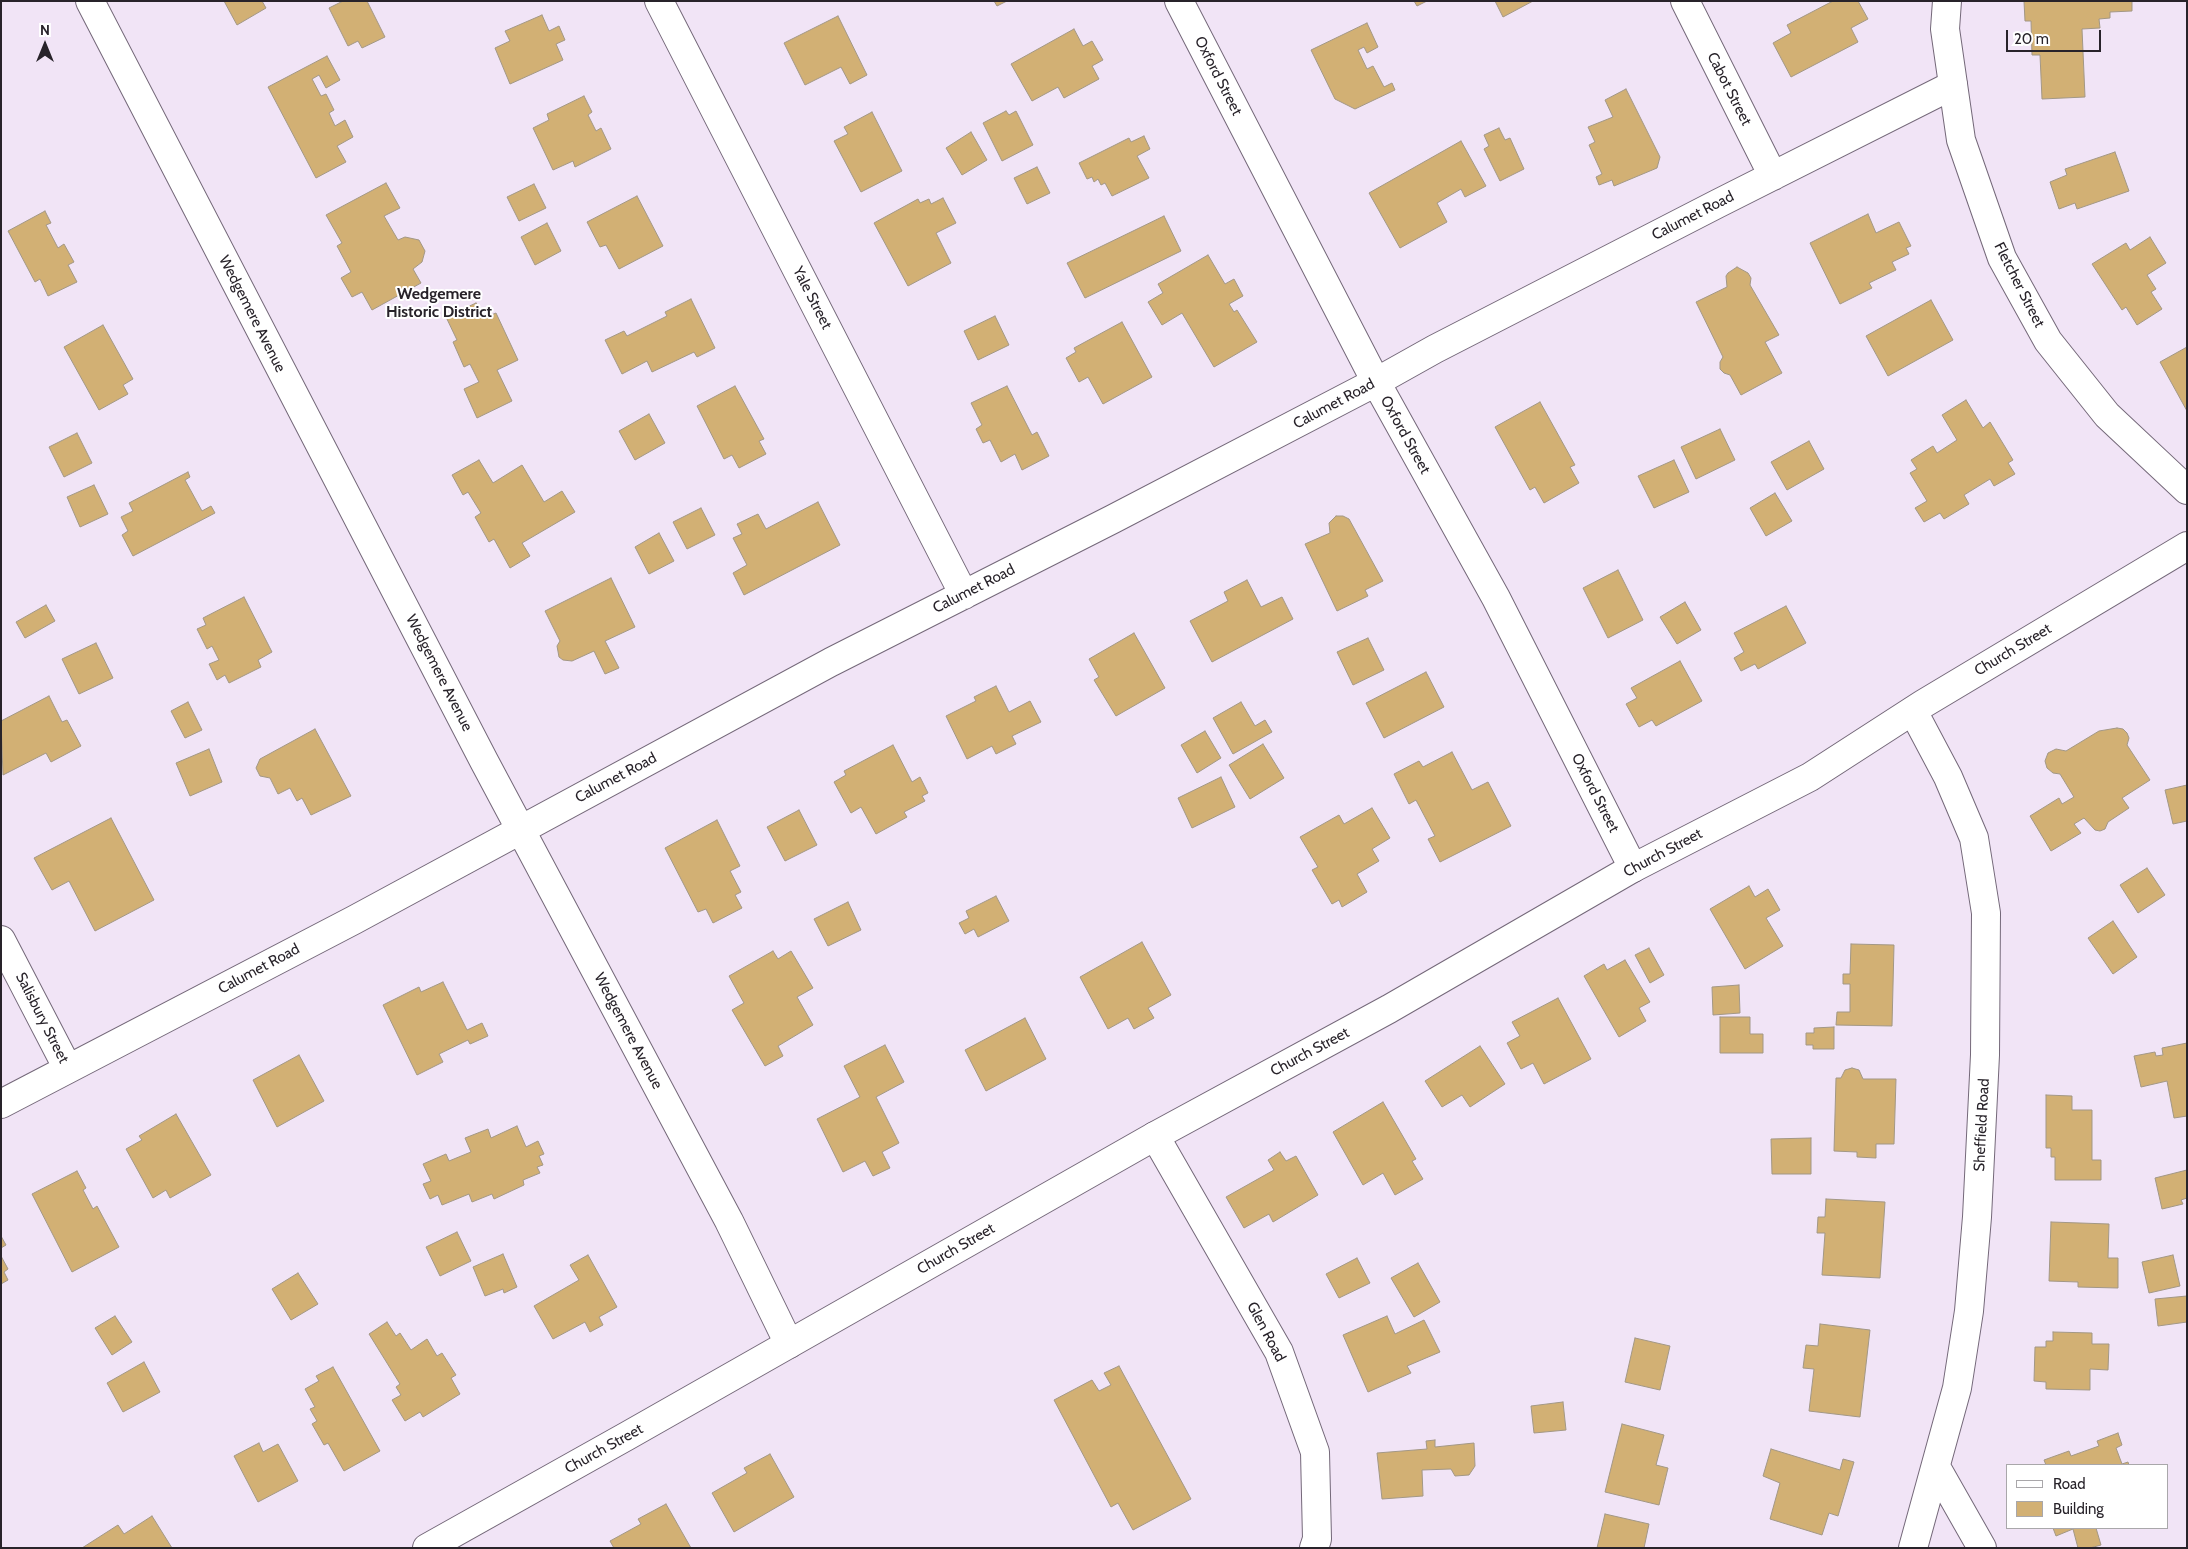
<!DOCTYPE html>
<html>
<head>
<meta charset="utf-8">
<style>
  body { margin:0 }
  #map { position:relative; width:2188px; height:1549px; overflow:hidden; background:#f1e4f6; font-family:Cabin,sans-serif }
  canvas { display:block }
  .frame { position:absolute; inset:0; border:2px solid #28232a; pointer-events:none }
  .legend { position:absolute; left:2006px; top:1464px; width:162px; height:65px; box-sizing:border-box; background:#fff; border:1px solid #a9a7aa; margin:0; padding:6px 9px; list-style:none; font-size:15px; color:#28232a }
  .legend li { display:flex; align-items:center; gap:10px; height:25px }
  .legend b { width:25px; border:1px solid #a9a7aa }
  .north { position:absolute; left:20px; top:20px; width:50px; height:50px; -webkit-text-stroke:4px #fff; paint-order:stroke; rotate:0deg; font-size:14px; font-weight:700; line-height:20px; text-align:center; color:#28232a }
  .north::after { content:''; display:block; margin:auto; width:18px; height:22px; background:#28232a; clip-path:polygon(50% 0,100% 100%,50% 72%,0 100%) }
  .scale { position:absolute; left:2006px; top:30px; width:95px; height:22px; box-sizing:border-box; border:2px solid #28232a; border-top:0; padding-left:6px; font-size:15px; line-height:18px; white-space:nowrap; color:#28232a; -webkit-text-stroke:4px #fff; paint-order:stroke }
</style>
</head>
<body>
<div id="map">
<canvas width="2188" height="1549"></canvas>
<div class="frame"></div>
<ul class="legend">
<li><b style="height:6px;background:#fff"></b>Road</li>
<li><b style="height:14px;background:#d2b074"></b>Building</li>
</ul>
<div class="north">N</div>
<div class="scale">20 m</div>
</div>
<script>
const ctx = document.querySelector('canvas').getContext('2d');
ctx.lineJoin = 'round';
function fill(path, color) { ctx.fillStyle = color; ctx.fill(path, 'evenodd'); }
const shape = rows => new Path2D(rows.map(r => 'M' + r).join(''));
function strokePath(path, color, width, dash) { ctx.strokeStyle = color; ctx.lineWidth = width; ctx.lineCap = dash ? 'butt' : 'round'; ctx.setLineDash(dash || []); ctx.stroke(path); }
function drawText(font, color, halo, rows, align = 'center') {
  ctx.font = font + ' Cabin,sans-serif'; ctx.lineWidth = 4; ctx.setLineDash([]); ctx.textBaseline = 'middle'; ctx.strokeStyle = halo; ctx.fillStyle = color; for (const [text, x, y, turn = 0] of rows) {
    ctx.save(); ctx.translate(x, y); ctx.rotate((+turn || 0) * Math.PI / 180); ctx.textAlign = isNaN(turn) ? turn : align; if (halo) ctx.strokeText(text, 0, 0); ctx.fillText(text, 0, 0); ctx.restore();
  }
}
const building = shape([
  [224,1,262,1,266,8,237,25,224,1],
  [343,1,367,1,385,37,362,48,358,41,348,46,329,8,343,1],
  [994,1,1007,1,997,6,994,1],
  [1414,1,1427,1,1417,6,1414,1],
  [1495,1,1533,1,1503,17,1495,1],
  [1833,1,1858,1,1868,19,1851,28,1858,42,1791,77,1773,43,1791,33,1787,25,1833,1],
  [2024,1,2132,1,2132,11,2110,12,2110,18,2099,19,2100,28,2082,29,2085,97,2042,99,2040,55,2032,55,2031,21,2025,21,2024,1],
  [542,15,549,31,559,26,565,40,556,44,563,60,510,84,495,48,510,41,505,31,542,15],
  [838,16,867,75,850,84,841,67,805,85,784,43,838,16],
  [1367,23,1378,47,1367,53,1364,47,1358,50,1367,69,1373,66,1384,87,1392,83,1395,90,1355,109,1335,99,1311,50,1367,23],
  [1074,29,1083,46,1092,41,1103,60,1092,66,1099,79,1064,98,1058,87,1032,101,1011,64,1074,29],
  [327,56,340,80,326,88,319,75,312,79,321,96,326,94,334,110,329,113,335,126,345,120,353,137,337,146,346,162,316,178,268,87,327,56],
  [1626,89,1660,157,1657,168,1614,186,1612,180,1599,185,1596,177,1602,174,1589,145,1595,142,1588,127,1613,117,1605,100,1626,89],
  [584,96,592,112,588,115,596,131,601,128,611,149,575,167,573,161,553,170,533,128,549,120,547,114,584,96],
  [1006,111,1009,115,1016,111,1033,145,1002,161,983,123,1006,111],
  [872,112,902,171,861,192,834,141,848,134,844,127,872,112],
  [1499,128,1505,140,1510,138,1524,169,1500,181,1484,149,1489,146,1484,135,1499,128],
  [971,132,987,160,962,175,946,148,971,132],
  [1144,136,1150,149,1137,156,1149,178,1112,196,1105,183,1101,185,1098,179,1094,182,1092,177,1087,179,1079,163,1129,138,1131,142,1144,136],
  [1461,141,1486,186,1465,197,1461,189,1437,203,1447,222,1400,248,1369,193,1461,141],
  [2115,152,2129,191,2077,209,2075,203,2059,209,2050,182,2067,175,2065,169,2115,152],
  [1037,167,1050,193,1027,204,1014,178,1037,167],
  [386,183,400,208,384,216,398,240,405,237,419,240,425,251,422,262,413,269,421,283,372,310,362,292,352,297,341,278,351,272,337,246,342,243,326,215,386,183],
  [534,184,546,208,519,221,507,197,534,184],
  [637,196,663,246,619,269,606,245,600,247,587,222,637,196],
  [943,198,956,223,936,233,951,263,908,286,874,223,918,199,920,203,929,199,931,204,943,198],
  [45,211,51,223,46,225,58,248,64,244,74,262,68,265,77,282,48,296,40,279,35,282,8,231,45,211],
  [1868,214,1876,233,1899,222,1911,246,1906,248,1909,254,1892,262,1896,270,1869,283,1872,288,1840,304,1810,243,1868,214],
  [1164,216,1181,251,1085,298,1067,263,1164,216],
  [547,223,561,251,535,265,521,237,547,223],
  [2150,237,2166,263,2147,275,2156,289,2151,292,2162,309,2137,325,2126,307,2122,310,2092,264,2126,243,2130,250,2150,237],
  [1208,255,1225,284,1234,279,1243,296,1229,304,1234,312,1237,310,1257,342,1214,367,1182,313,1162,325,1148,302,1163,293,1158,284,1208,255],
  [1737,267,1748,273,1751,278,1750,285,1779,335,1765,342,1782,373,1741,395,1730,375,1724,373,1720,369,1720,362,1723,357,1696,302,1727,287,1726,276,1728,273,1737,267],
  [691,299,715,348,697,357,694,352,652,372,647,361,622,374,605,340,624,331,627,336,667,316,665,312,691,299],
  [1931,300,1953,340,1888,376,1866,336,1931,300],
  [476,303,484,318,496,313,518,360,497,370,512,401,477,418,464,389,479,382,470,364,464,367,453,342,457,340,446,317,476,303],
  [995,316,1009,345,978,360,964,331,995,316],
  [1122,322,1152,377,1103,404,1088,377,1079,382,1066,358,1076,352,1074,348,1122,322],
  [103,325,133,379,123,385,128,394,99,410,64,347,103,325],
  [2187,347,2187,411,2160,362,2187,347],
  [735,386,764,439,759,441,766,454,739,468,732,455,724,459,697,406,735,386],
  [1007,386,1032,435,1037,432,1049,456,1022,470,1015,454,1001,462,990,440,983,443,976,429,982,425,971,403,1007,386],
  [1966,400,1983,428,1990,422,2013,460,2008,463,2015,474,1994,486,1990,479,1964,495,1969,504,1944,519,1940,513,1924,522,1915,508,1927,501,1910,473,1917,469,1911,460,1933,446,1937,453,1957,440,1942,415,1966,400],
  [1540,402,1575,465,1570,467,1579,483,1544,503,1535,487,1530,490,1495,427,1540,402],
  [649,414,665,443,635,460,619,431,649,414],
  [1720,429,1735,460,1696,479,1681,447,1720,429],
  [77,433,92,463,64,477,49,447,77,433],
  [1809,441,1824,469,1787,490,1771,462,1809,441],
  [479,460,493,483,522,465,544,502,562,491,575,512,522,543,530,556,510,568,494,539,489,542,475,517,481,513,468,492,463,495,452,475,479,460],
  [1674,460,1689,492,1654,508,1638,476,1674,460],
  [188,472,190,477,185,480,202,511,211,506,215,513,133,556,122,535,128,531,121,517,133,511,129,503,188,472],
  [94,485,108,514,80,527,67,497,94,485],
  [1775,493,1792,521,1766,536,1750,508,1775,493],
  [818,502,840,545,744,595,733,573,747,565,733,538,742,534,737,524,758,514,766,529,818,502],
  [701,508,715,535,687,549,673,522,701,508],
  [1336,516,1343,516,1349,519,1383,581,1365,590,1368,596,1337,611,1305,544,1330,533,1329,523,1336,516],
  [659,533,674,561,649,574,635,547,659,533],
  [1618,570,1643,620,1608,638,1583,588,1618,570],
  [611,578,635,627,605,641,619,668,605,674,594,651,572,661,563,660,559,657,557,646,560,641,545,611,611,578],
  [1247,580,1261,607,1282,597,1293,619,1212,662,1190,621,1228,601,1224,592,1247,580],
  [244,597,272,652,258,660,261,667,229,683,225,675,217,680,209,664,219,660,212,646,207,649,197,629,206,625,203,618,244,597],
  [1685,602,1701,630,1677,644,1660,617,1685,602],
  [46,605,55,621,25,638,16,622,46,605],
  [1786,606,1806,643,1758,669,1755,664,1741,671,1734,658,1744,652,1734,633,1786,606],
  [1134,633,1165,688,1116,716,1094,680,1099,677,1089,659,1134,633],
  [1368,638,1384,670,1353,685,1337,652,1368,638],
  [96,643,113,678,79,694,62,659,96,643],
  [1680,661,1702,701,1656,726,1652,720,1639,727,1626,704,1637,698,1631,688,1680,661],
  [1426,672,1444,707,1384,738,1366,703,1426,672],
  [996,686,1009,712,1030,701,1041,722,1012,736,1016,744,996,754,992,746,967,759,946,716,976,701,974,697,996,686],
  [49,696,62,722,67,720,81,746,51,762,46,753,3,775,1,721,49,696],
  [188,702,202,730,185,738,171,711,188,702],
  [1241,702,1255,726,1265,720,1272,732,1233,754,1213,718,1241,702],
  [2117,728,2123,729,2127,733,2129,738,2127,745,2150,780,2122,798,2129,808,2108,822,2105,829,2100,831,2095,830,2084,818,2074,824,2081,833,2051,851,2030,816,2059,798,2062,804,2074,797,2060,774,2053,773,2047,768,2045,761,2048,753,2056,749,2066,751,2099,731,2117,728],
  [315,729,351,796,311,815,302,798,297,801,290,788,278,794,270,778,260,776,256,768,260,759,315,729],
  [1205,731,1221,758,1197,773,1181,745,1205,731],
  [1263,744,1284,778,1250,799,1229,765,1263,744],
  [893,745,912,782,920,777,928,793,922,796,925,801,904,812,907,817,876,834,861,807,851,813,834,782,846,775,844,771,893,745],
  [209,749,222,782,190,796,176,763,209,749],
  [1452,752,1472,790,1488,782,1511,826,1440,862,1428,839,1435,836,1416,800,1409,804,1394,774,1419,761,1423,767,1452,752],
  [1221,777,1235,807,1192,828,1178,798,1221,777],
  [2187,785,2187,821,2173,824,2165,790,2187,785],
  [1372,808,1390,838,1372,849,1379,861,1357,874,1367,892,1342,907,1339,900,1332,904,1312,870,1318,867,1300,837,1339,815,1344,824,1372,808],
  [799,810,817,845,785,861,767,827,799,810],
  [111,818,154,900,95,931,69,881,52,890,34,858,111,818],
  [717,820,740,866,730,871,741,892,735,895,742,908,713,923,706,909,698,912,665,848,717,820],
  [2147,868,2165,895,2138,913,2120,885,2147,868],
  [1749,886,1755,897,1768,889,1780,910,1766,918,1783,946,1745,969,1710,909,1749,886],
  [996,896,1009,921,978,937,974,929,965,934,959,923,969,918,966,911,996,896],
  [848,902,861,930,828,946,814,919,848,902],
  [2113,921,2137,957,2113,974,2088,938,2113,921],
  [1142,942,1171,995,1148,1008,1154,1018,1134,1029,1128,1018,1108,1029,1080,977,1142,942],
  [1851,944,1894,945,1892,1026,1836,1025,1837,1012,1850,1012,1850,984,1843,984,1843,974,1850,974,1851,944],
  [1649,948,1664,975,1650,983,1635,955,1649,948],
  [773,951,778,959,791,951,813,988,797,997,813,1025,778,1046,783,1056,765,1066,732,1010,744,1003,729,976,773,951],
  [1625,960,1650,1002,1639,1008,1646,1021,1619,1037,1584,976,1604,964,1607,970,1625,960],
  [443,982,467,1030,482,1023,488,1036,470,1044,468,1040,439,1054,443,1062,417,1075,383,1005,419,987,421,992,443,982],
  [1739,985,1740,1013,1713,1015,1712,987,1739,985],
  [1558,998,1591,1059,1544,1084,1533,1063,1521,1069,1507,1043,1520,1036,1512,1022,1558,998],
  [1720,1017,1750,1017,1750,1034,1763,1034,1763,1053,1720,1053,1720,1017],
  [1025,1018,1046,1059,986,1091,965,1050,1025,1018],
  [1834,1027,1834,1049,1813,1049,1813,1045,1806,1045,1806,1033,1814,1033,1814,1028,1834,1027],
  [2187,1043,2187,1116,2174,1118,2167,1081,2141,1087,2134,1056,2155,1052,2156,1056,2163,1055,2162,1048,2187,1043],
  [885,1045,904,1082,876,1097,899,1143,882,1152,890,1168,873,1176,865,1161,843,1172,817,1119,860,1097,844,1066,885,1045],
  [1480,1046,1505,1084,1470,1107,1462,1095,1442,1107,1425,1081,1480,1046],
  [299,1055,324,1101,277,1127,253,1080,299,1055],
  [1852,1068,1859,1070,1863,1079,1896,1079,1894,1144,1876,1144,1876,1158,1857,1157,1857,1152,1834,1151,1836,1078,1841,1078,1845,1070,1852,1068],
  [2046,1095,2072,1096,2072,1110,2092,1110,2092,1160,2101,1160,2101,1180,2055,1180,2055,1157,2051,1157,2051,1148,2046,1148,2046,1095],
  [1383,1102,1416,1159,1412,1161,1423,1179,1395,1195,1383,1173,1363,1185,1333,1132,1383,1102],
  [176,1114,211,1175,170,1198,166,1190,153,1198,126,1149,142,1140,139,1136,176,1114],
  [517,1126,526,1147,538,1141,544,1154,539,1156,543,1165,537,1167,540,1173,523,1180,524,1185,494,1199,492,1194,472,1202,469,1194,442,1205,438,1195,430,1199,423,1184,431,1181,423,1164,446,1154,449,1161,471,1152,465,1138,488,1129,491,1138,517,1126],
  [1811,1138,1811,1174,1772,1174,1771,1139,1811,1138],
  [1280,1152,1286,1161,1296,1156,1318,1195,1273,1222,1269,1214,1244,1228,1226,1197,1274,1170,1268,1160,1280,1152],
  [2187,1170,2187,1198,2181,1200,2183,1204,2162,1209,2155,1178,2187,1170],
  [77,1171,86,1188,83,1190,93,1209,97,1206,119,1247,72,1272,32,1194,77,1171],
  [1826,1199,1885,1202,1880,1278,1822,1275,1825,1233,1817,1233,1818,1217,1825,1217,1826,1199],
  [2051,1222,2109,1224,2108,1258,2118,1258,2118,1288,2078,1287,2078,1282,2049,1281,2051,1222],
  [457,1232,471,1261,440,1276,426,1247,457,1232],
  [1,1236,6,1245,1,1248,1,1236],
  [503,1254,517,1287,504,1293,503,1289,485,1296,473,1267,503,1254],
  [588,1255,617,1307,599,1317,603,1325,590,1332,585,1322,553,1339,534,1306,579,1280,570,1265,588,1255],
  [2173,1255,2180,1286,2149,1293,2142,1262,2173,1255],
  [1,1256,8,1269,4,1272,8,1280,1,1284,1,1256],
  [1357,1258,1370,1283,1339,1298,1326,1274,1357,1258],
  [1418,1263,1440,1302,1414,1317,1391,1278,1418,1263],
  [298,1273,318,1304,291,1320,272,1289,298,1273],
  [2187,1296,2187,1322,2158,1326,2155,1299,2187,1296],
  [115,1316,132,1342,112,1355,95,1328,115,1316],
  [1387,1316,1395,1334,1424,1320,1440,1352,1407,1366,1411,1373,1368,1392,1343,1335,1387,1316],
  [387,1322,396,1336,400,1333,411,1350,427,1339,437,1356,442,1353,456,1375,451,1378,460,1394,423,1417,420,1412,405,1421,392,1400,401,1395,396,1387,400,1384,369,1334,387,1322],
  [1820,1324,1870,1330,1860,1417,1809,1411,1814,1369,1803,1368,1806,1345,1818,1346,1820,1324],
  [2053,1332,2092,1333,2092,1344,2109,1344,2108,1370,2090,1369,2090,1390,2046,1389,2046,1382,2034,1381,2035,1347,2046,1347,2046,1341,2053,1341,2053,1332],
  [1635,1338,1670,1346,1660,1390,1625,1382,1635,1338],
  [144,1362,160,1392,123,1412,107,1383,144,1362],
  [1119,1366,1191,1499,1133,1530,1118,1503,1111,1507,1054,1400,1092,1380,1099,1391,1111,1385,1104,1373,1119,1366],
  [333,1367,380,1451,344,1471,328,1443,324,1445,312,1424,317,1421,310,1409,315,1407,305,1389,319,1381,316,1376,333,1367],
  [1563,1402,1566,1430,1534,1433,1531,1406,1563,1402],
  [1622,1424,1664,1435,1656,1465,1668,1468,1659,1505,1605,1492,1622,1424],
  [2118,1433,2122,1445,2116,1448,2122,1464,2128,1462,2129,1465,2046,1465,2044,1460,2069,1451,2071,1456,2099,1446,2097,1441,2118,1433],
  [1435,1440,1435,1447,1474,1443,1475,1466,1469,1475,1455,1476,1451,1469,1422,1470,1423,1496,1382,1499,1377,1453,1427,1449,1426,1441,1435,1440],
  [259,1443,263,1452,278,1444,298,1481,258,1502,234,1456,259,1443],
  [1771,1449,1840,1470,1843,1459,1854,1462,1838,1516,1829,1513,1822,1535,1770,1519,1780,1483,1763,1476,1771,1449],
  [770,1454,794,1497,734,1532,712,1493,747,1473,744,1468,770,1454],
  [666,1504,691,1548,614,1548,610,1541,641,1524,638,1519,666,1504],
  [1605,1514,1649,1524,1644,1548,1597,1548,1605,1514],
  [152,1516,172,1548,82,1548,118,1525,124,1534,152,1516],
  [2053,1528,2096,1528,2101,1545,2090,1548,2078,1548,2073,1529,2056,1536,2053,1528]
]);
const street = shape([
  [90,1,484,761,729,1221,789,1344],
  [659,1,964,595],
  [1179,1,1376,382,1496,598,1633,868],
  [1685,1,1773,176],
  [1913,711,1948,777,1974,838,1986,913,1985,1055,1977,1217,1969,1311,1957,1388,1913,1548],
  [1,940,68,1069],
  [1,1104,354,920,831,662,1113,519,1376,382,1435,349,1717,204,1953,85],
  [1155,1136,1279,1352,1315,1452,1317,1539,1314,1548],
  [1936,1467,1982,1548]
]);
const secondary = shape([
  [1947,1,1945,29,1961,140,2002,258,2048,341,2107,415,2187,490],
  [427,1548,627,1436,1155,1136,1389,1009,1633,868,1810,777,1923,704,2187,546]
]);
const streetNames = [
  ["Oxford Street",1218,76,63],
  ["Cabot Street",1729,89,63],
  ["Calumet Road",1693,216,-27],
  ["Fletcher Street",2019,285,63],
  ["Yale Street",812,298,63],
  ["Wedgemere Avenue",252,314,63],
  ["Calumet Road",1334,404,-28],
  ["Oxford Street",1405,435,61],
  ["Calumet Road",974,589,-27],
  ["Church Street",2013,650,-31],
  ["Wedgemere Avenue",439,673,63],
  ["Calumet Road",616,778,-28],
  ["Oxford Street",1595,793,63],
  ["Church Street",1663,853,-28],
  ["Calumet Road",259,969,-28],
  ["Salisbury Street",42,1018,63],
  ["Wedgemere Avenue",628,1031,62],
  ["Church Street",1310,1052,-28],
  ["Sheffield Road",1982,1125,-87],
  ["Church Street",956,1249,-30],
  ["Glen Road",1266,1332,62],
  ["Church Street",604,1449,-29]
];
const neighbourhoodNames = [
  ["Wedgemere",439,294],
  ["Historic District",439,312]
];
fill(building, '#d2b074');
strokePath(building, '#a29785', 1);
strokePath(street, '#746879', 30);
strokePath(secondary, '#746879', 30);
strokePath(street, '#fff', 28);
strokePath(secondary, '#fff', 28);
drawText('15px', '#28232a', '#fff', streetNames);
drawText('bold 16px', '#28232a', '#fff', neighbourhoodNames);
</script>
</body>
</html>
